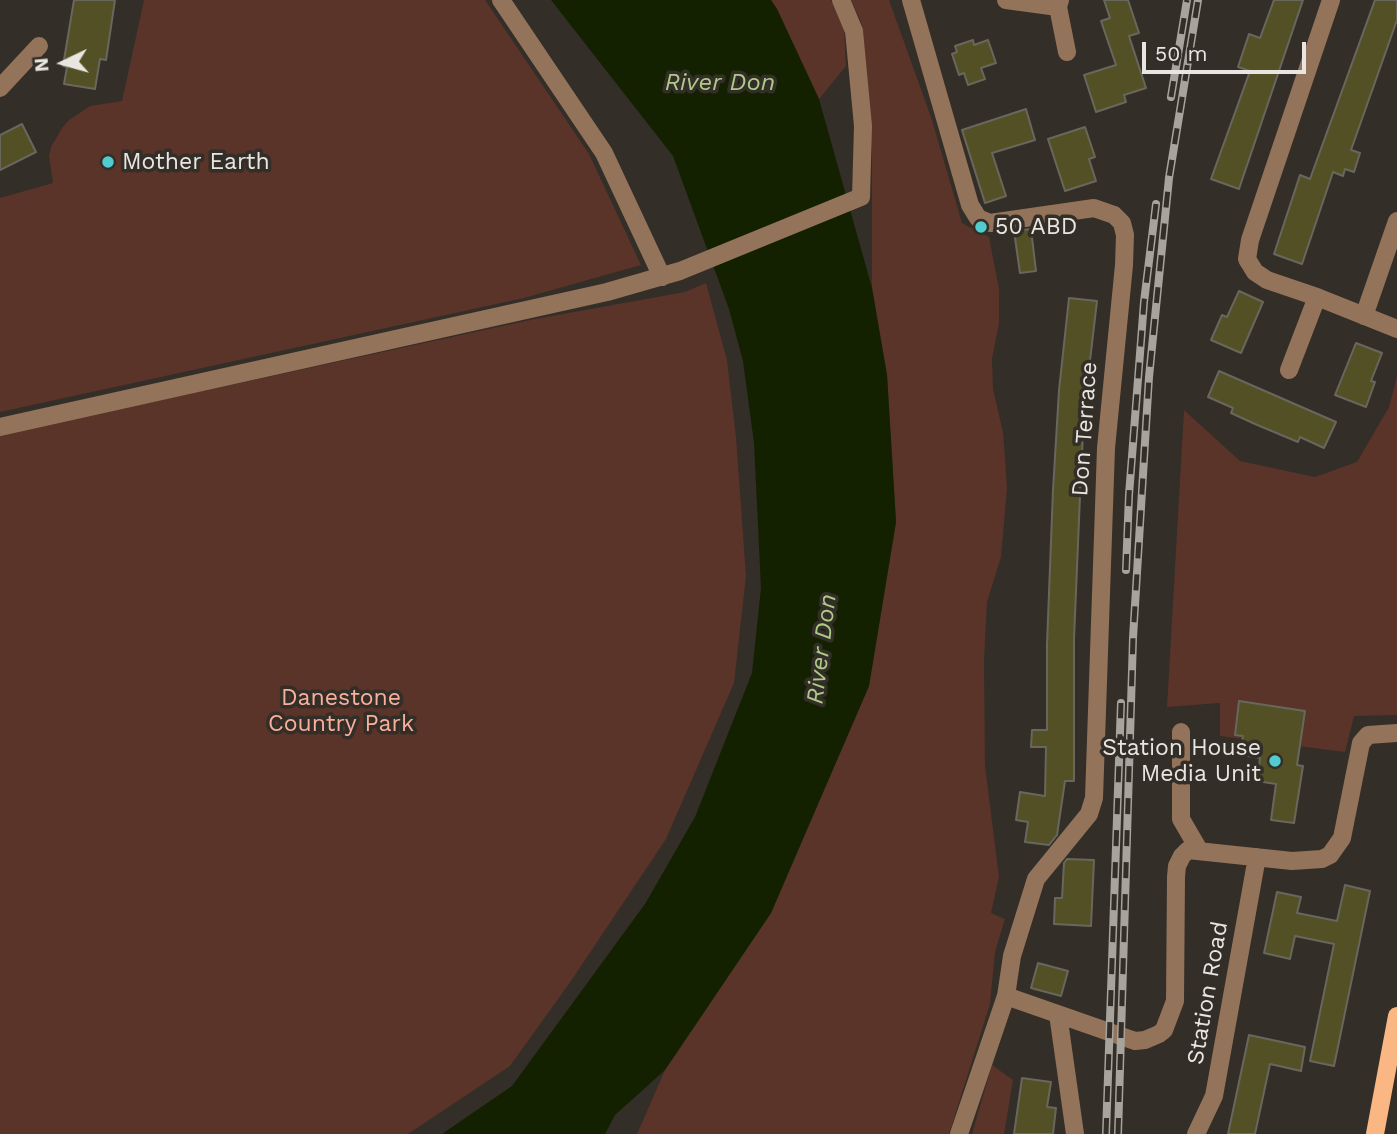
<!DOCTYPE html>
<html>
<head>
<meta charset="utf-8">
<style>
  body { margin:0 }
  #map { position:relative; width:1397px; height:1134px; overflow:hidden; background:#332e27; font-family:"Work Sans",sans-serif }
  canvas { display:block }
  .north { position:absolute; left:28px; top:28px; width:70px; height:70px; -webkit-text-stroke:5px #332e27; paint-order:stroke; rotate:265deg; font-size:19px; font-weight:700; line-height:28px; text-align:center; color:#e9e6e1 }
  .north::after { content:''; display:block; margin:auto; width:24px; height:32px; background:#e9e6e1; clip-path:polygon(50% 0,100% 100%,50% 72%,0 100%) }
  .scale { position:absolute; left:1142px; top:42px; width:164px; height:32px; box-sizing:border-box; border:4px solid #e9e6e1; border-top:0; padding-left:9px; font-size:21px; line-height:24px; white-space:nowrap; color:#e9e6e1; -webkit-text-stroke:5px #332e27; paint-order:stroke }
</style>
</head>
<body>
<div id="map">
<canvas width="1397" height="1134"></canvas>
<div class="north">N</div>
<div class="scale">50 m</div>
</div>
<script>
const ctx = document.querySelector('canvas').getContext('2d');
ctx.lineJoin = 'round';
function fill(path, color) { ctx.fillStyle = color; ctx.fill(path, 'evenodd'); }
const shape = rows => new Path2D(rows.map(r => 'M' + r).join(''));
function strokePath(path, color, width, dash) { ctx.strokeStyle = color; ctx.lineWidth = width; ctx.lineCap = dash ? 'butt' : 'round'; ctx.setLineDash(dash || []); ctx.stroke(path); }
function drawText(font, color, halo, rows, align = 'center') {
  ctx.font = font + ' "Work Sans",sans-serif'; ctx.lineWidth = 7; ctx.setLineDash([]); ctx.textBaseline = 'middle'; ctx.strokeStyle = halo; ctx.fillStyle = color; for (const [text, x, y, turn = 0] of rows) {
    ctx.save(); ctx.translate(x, y); ctx.rotate((+turn || 0) * Math.PI / 180); ctx.textAlign = isNaN(turn) ? turn : align; if (halo) ctx.strokeText(text, 0, 0); ctx.fillText(text, 0, 0); ctx.restore();
  }
}
const green = shape([
  [144,0,485,0,589,154,641,265,524,298,0,412,0,198,53,183,49,156,51,147,62,128,69,120,90,106,122,101],
  [771,0,831,0,844,26,846,66,819,99,777,9],
  [851,0,889,0,932,120,962,223,989,237,999,289,999,323,992,359,993,389,1003,432,1007,487,1001,557,987,602,984,660,985,766,999,877,991,913,1005,919,995,952,990,1004,949,1134,637,1134,665,1070,771,913,869,686,896,522,887,375,872,288,872,154,861,22],
  [706,283,727,360,736,437,746,576,734,683,666,839,571,981,510,1066,408,1134,0,1134,0,435,535,319,685,292],
  [1397,376,1397,715,1354,716,1345,752,1220,736,1220,703,1167,707,1184,410,1240,461,1315,477,1357,462,1389,407],
  [992,1065,1013,1080,1004,1134,972,1134]
]);
const water = shape([
  [551,0,771,0,777,9,819,99,872,288,887,375,896,522,869,686,771,913,665,1070,615,1115,605,1134,442,1134,512,1086,645,904,695,817,752,673,761,588,754,443,743,361,729,309,673,156]
]);
const building = shape([
  [74,0,115,0,106,60,100,59,95,89,64,84,67,67,63,66,74,0],
  [1104,0,1128,0,1139,33,1129,36,1146,88,1124,95,1126,102,1096,112,1084,75,1116,65,1101,21,1110,18,1104,0],
  [1274,0,1303,0,1239,189,1211,179,1250,71,1238,67,1249,34,1260,38,1274,0],
  [1375,0,1397,0,1397,20,1351,150,1360,153,1354,172,1345,169,1343,176,1333,172,1302,264,1274,254,1300,175,1310,179,1375,0],
  [973,40,974,45,988,40,996,63,981,68,985,79,968,85,964,73,959,75,952,54,957,52,955,46,973,40],
  [1026,109,1035,140,992,153,1006,196,985,203,962,130,1026,109],
  [22,124,36,152,0,170,0,135,22,124],
  [1085,127,1095,157,1089,159,1096,181,1065,191,1048,139,1085,127],
  [1031,229,1036,271,1020,273,1014,231,1031,229],
  [1239,291,1263,302,1241,353,1211,340,1222,315,1227,317,1239,291],
  [1069,298,1097,301,1084,412,1080,496,1074,639,1074,781,1065,781,1057,835,1049,845,1025,842,1028,822,1016,820,1020,792,1045,796,1046,747,1031,747,1032,730,1047,730,1047,644,1053,490,1059,390,1069,298],
  [1356,343,1382,353,1371,381,1375,382,1366,407,1335,395,1356,343],
  [1219,371,1336,422,1324,448,1300,437,1298,442,1255,424,1231,413,1233,408,1208,397,1219,371],
  [1239,701,1305,711,1297,765,1303,766,1294,823,1271,820,1276,784,1257,781,1260,758,1248,756,1249,750,1241,749,1243,736,1235,735,1239,701],
  [1067,859,1094,860,1091,926,1054,924,1055,898,1062,898,1064,863,1067,859],
  [1345,885,1370,891,1334,1066,1310,1061,1334,944,1295,936,1290,959,1264,953,1277,892,1301,897,1297,913,1337,921,1345,885],
  [1038,963,1068,971,1061,996,1031,988,1038,963],
  [1249,1035,1305,1047,1301,1071,1270,1064,1255,1134,1228,1134,1249,1035],
  [1022,1078,1051,1082,1047,1107,1056,1108,1053,1134,1014,1134,1022,1078]
]);
const minor = shape([
  [501,0,604,153,662,277],
  [911,0,970,205,978,218,990,223,1094,208,1114,215,1122,223,1125,235,1124,265,1106,448,1094,798,1089,814,1036,879,1012,956,1006,996,959,1134],
  [1006,0,1058,7,1060,0],
  [1331,0,1250,240,1247,259,1255,272,1267,280,1317,297,1397,329],
  [1058,7,1067,52],
  [0,88,39,46],
  [1364,316,1397,221],
  [1289,370,1317,297],
  [0,427,607,292,680,271,861,197,863,126,854,31,841,0],
  [1181,732,1181,819,1199,850],
  [1006,996,1135,1041,1145,1040,1159,1034,1164,1030,1175,1001,1176,877,1177,866,1182,856,1188,850,1292,861,1322,859,1330,855,1342,838,1361,743,1368,735,1397,733],
  [1058,1014,1075,1134],
  [1196,1134,1214,1096,1257,857]
]);
const major = shape([
  [1375,1134,1397,1016]
]);
const rail = shape([
  [1171,97,1187,0],
  [1126,570,1129,495,1144,302,1156,204],
  [1106,1134,1121,703],
  [1118,1134,1133,638,1149,377,1169,178,1198,0]
]);
const markers = [
  [108,162,7,"#52cdcf"],
  [981,227,7,"#52cdcf"],
  [1275,761,7,"#52cdcf"]
];
const poiNames = [
  ["Mother Earth",122,162],
  ["50 ABD",995,227],
  ["Station House",1261,748,"right"],
  ["Media Unit",1261,774,"right"]
];
const streetNames = [
  ["Don Terrace",1085,429,-86],
  ["Station Road",1208,993,-80]
];
const parkNames = [
  ["Danestone",341,698],
  ["Country Park",341,724]
];
const waterNames = [
  ["River Don",720,83],
  ["River Don",822,649,-83]
];
fill(green, '#5a3329');
fill(water, '#142100');
fill(building, '#545025');
strokePath(building, '#68675e', 2);
strokePath(minor, '#94735b', 18);
strokePath(major, '#fab683', 18);
strokePath(rail, '#a7a39d', 8);
strokePath(rail, '#332e27', 5, [16]);
for (const [x, y, r, color] of markers) { const dot = new Path2D(); dot.arc(x, y, r, 0, 2 * Math.PI); ctx.fillStyle = color; ctx.fill(dot); strokePath(dot, '#332e27', 2.5); }
drawText('23px', '#e9e6e1', '#332e27', poiNames, 'left');
drawText('23px', '#e9e6e1', '#332e27', streetNames);
drawText('23px', '#f9af9c', '#332e27', parkNames);
drawText('italic 24px', '#aeca89', '#332e27', waterNames);
</script>
</body>
</html>
